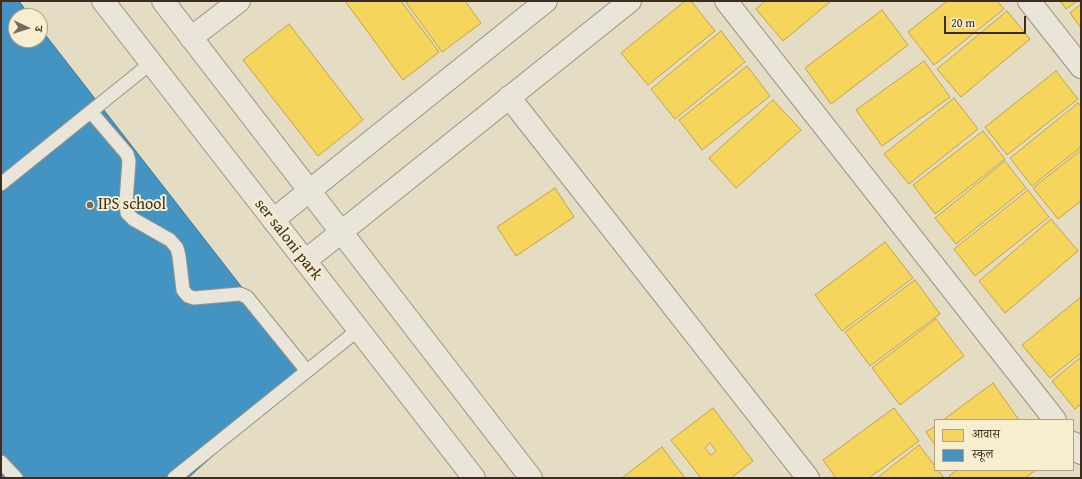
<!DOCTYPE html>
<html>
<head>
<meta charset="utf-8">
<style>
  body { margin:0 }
  #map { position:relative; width:1082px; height:479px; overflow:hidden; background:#e5ddc3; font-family:"Gentium Book Plus","Noto Serif Devanagari",serif }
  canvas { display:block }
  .frame { position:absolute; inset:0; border:2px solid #3c2d20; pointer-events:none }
  .legend { position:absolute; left:934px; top:419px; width:140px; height:52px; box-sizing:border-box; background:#f7edcf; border:1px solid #aca089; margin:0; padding:5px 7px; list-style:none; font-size:12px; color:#3c2d20 }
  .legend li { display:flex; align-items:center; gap:8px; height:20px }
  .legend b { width:20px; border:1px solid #aca089 }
  .north { position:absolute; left:8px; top:8px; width:40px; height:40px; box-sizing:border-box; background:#f7edcf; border:1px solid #aca089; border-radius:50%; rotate:94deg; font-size:11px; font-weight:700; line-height:16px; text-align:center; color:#3c2d20 }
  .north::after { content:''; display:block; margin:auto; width:14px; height:18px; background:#776b59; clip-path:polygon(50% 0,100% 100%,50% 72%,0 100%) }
  .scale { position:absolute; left:944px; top:16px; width:82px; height:18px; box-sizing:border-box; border:2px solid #3c2d20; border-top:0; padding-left:5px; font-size:12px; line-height:14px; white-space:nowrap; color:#3c2d20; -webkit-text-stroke:3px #f7edcf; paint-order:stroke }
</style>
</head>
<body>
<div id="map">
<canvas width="1082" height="479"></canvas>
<div class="frame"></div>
<ul class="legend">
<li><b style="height:11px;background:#f6d55c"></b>आवास</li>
<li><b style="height:11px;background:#4393c3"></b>स्कूल</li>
</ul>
<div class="north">उ</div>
<div class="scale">20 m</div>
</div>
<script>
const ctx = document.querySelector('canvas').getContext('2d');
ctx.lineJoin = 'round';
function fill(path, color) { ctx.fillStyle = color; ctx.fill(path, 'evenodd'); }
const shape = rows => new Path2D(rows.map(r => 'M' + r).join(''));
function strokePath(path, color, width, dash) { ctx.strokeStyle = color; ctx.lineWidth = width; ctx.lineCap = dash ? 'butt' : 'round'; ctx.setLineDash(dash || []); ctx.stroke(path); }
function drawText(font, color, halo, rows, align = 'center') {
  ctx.font = font + ' "Gentium Book Plus",serif'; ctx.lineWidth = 4; ctx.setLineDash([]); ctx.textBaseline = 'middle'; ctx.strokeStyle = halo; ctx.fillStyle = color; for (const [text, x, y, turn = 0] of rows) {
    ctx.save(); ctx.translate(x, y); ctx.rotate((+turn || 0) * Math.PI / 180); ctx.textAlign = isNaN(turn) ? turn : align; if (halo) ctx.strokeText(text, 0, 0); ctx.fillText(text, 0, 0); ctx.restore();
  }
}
const homes = shape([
  [345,1,401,1,439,52,403,80,345,1],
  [405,1,465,1,481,23,442,52,405,1],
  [685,1,691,1,715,31,648,85,621,53,685,1],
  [765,1,831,1,783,41,756,9,765,1],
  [947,1,997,1,1004,9,934,65,908,32,947,1],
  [1060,1,1077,1,1066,9,1060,1],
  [1081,4,1081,28,1070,13,1081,4],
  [882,10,908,45,831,104,805,68,882,10],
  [1007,11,1030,39,961,97,937,69,1007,11],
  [289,24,363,120,318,156,243,60,289,24],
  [721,31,745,62,675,119,651,89,721,31],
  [924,61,950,97,882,146,856,110,924,61],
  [747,66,770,96,702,150,679,120,747,66],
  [1056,71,1078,99,1007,155,985,127,1056,71],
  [954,98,978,129,909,184,884,154,954,98],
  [773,100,801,130,736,188,709,158,773,100],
  [1078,103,1081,106,1081,147,1032,186,1010,158,1078,103],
  [983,131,1005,159,935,214,913,185,983,131],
  [62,142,101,192,24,248,37,265,64,231,126,235,165,282,155,346,120,372,131,384,221,314,274,385,152,478,112,478,72,427,115,391,108,377,78,402,44,355,68,337,45,308,20,330,1,303,1,281,18,269,10,257,1,264,1,191,62,142],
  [1081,150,1081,201,1058,219,1033,188,1081,150],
  [1005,161,1026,188,956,244,935,218,1005,161],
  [555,188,574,217,516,256,497,227,555,188],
  [1028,190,1049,217,975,276,954,249,1028,190],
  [1051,219,1078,251,1005,313,979,281,1051,219],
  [885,242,913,278,842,331,815,295,885,242],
  [915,280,940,314,870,366,845,332,915,280],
  [1081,297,1081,353,1050,378,1022,345,1081,297],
  [936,319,964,356,900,405,872,368,936,319],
  [1081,357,1081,404,1075,409,1052,381,1081,357],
  [993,383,1019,420,943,420,993,383],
  [713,408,753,461,731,478,701,478,671,440,713,408],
  [710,443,716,451,711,455,705,448,710,443],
  [894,408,919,441,869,478,836,478,823,460,894,408],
  [935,426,935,445,926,432,935,426],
  [919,445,935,466,935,470,938,470,944,478,877,478,919,445],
  [662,447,685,478,622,478,662,447],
  [957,470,1036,470,1025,478,950,478,949,476,957,470]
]);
const schools = shape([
  [1,1,19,1,30,16,16,16,16,40,40,40,40,28,307,371,188,478,1,478,1,1]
]);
const service = shape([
  [91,112,127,154,129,161,126,202,127,213,133,219,170,240,177,248,179,256,183,290,188,296,194,298,240,294,247,297,307,371],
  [1,184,151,63],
  [1,462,16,478],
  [174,478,358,330]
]);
const minor = shape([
  [726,1,1055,420],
  [1029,1,1081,67],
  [191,38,239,1],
  [509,97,808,478],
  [1073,443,1081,453]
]);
const tertiary = shape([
  [103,1,474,478],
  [163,1,531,478],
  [273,220,546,1],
  [305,261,630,1]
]);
const markers = [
  [90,205,4,"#776b59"]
];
const poiNames = [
  ["IPS school",98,205]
];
const streetNames = [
  ["ser saloni park",288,240,52]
];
fill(homes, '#f6d55c');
strokePath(homes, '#bea34a', 1);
fill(schools, '#4393c3');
strokePath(schools, '#417492', 1);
strokePath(service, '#9b9484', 15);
strokePath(minor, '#9b9484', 24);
strokePath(tertiary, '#9b9484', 24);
strokePath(service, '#e9e5d8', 13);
strokePath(minor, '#e9e5d8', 22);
strokePath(tertiary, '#e9e5d8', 22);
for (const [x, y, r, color] of markers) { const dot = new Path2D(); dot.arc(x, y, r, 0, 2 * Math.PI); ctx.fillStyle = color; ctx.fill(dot); strokePath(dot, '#f7edcf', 1.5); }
drawText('16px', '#3c2d20', '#f7edcf', poiNames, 'left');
drawText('16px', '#3c2d20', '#f7edcf', streetNames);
</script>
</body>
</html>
